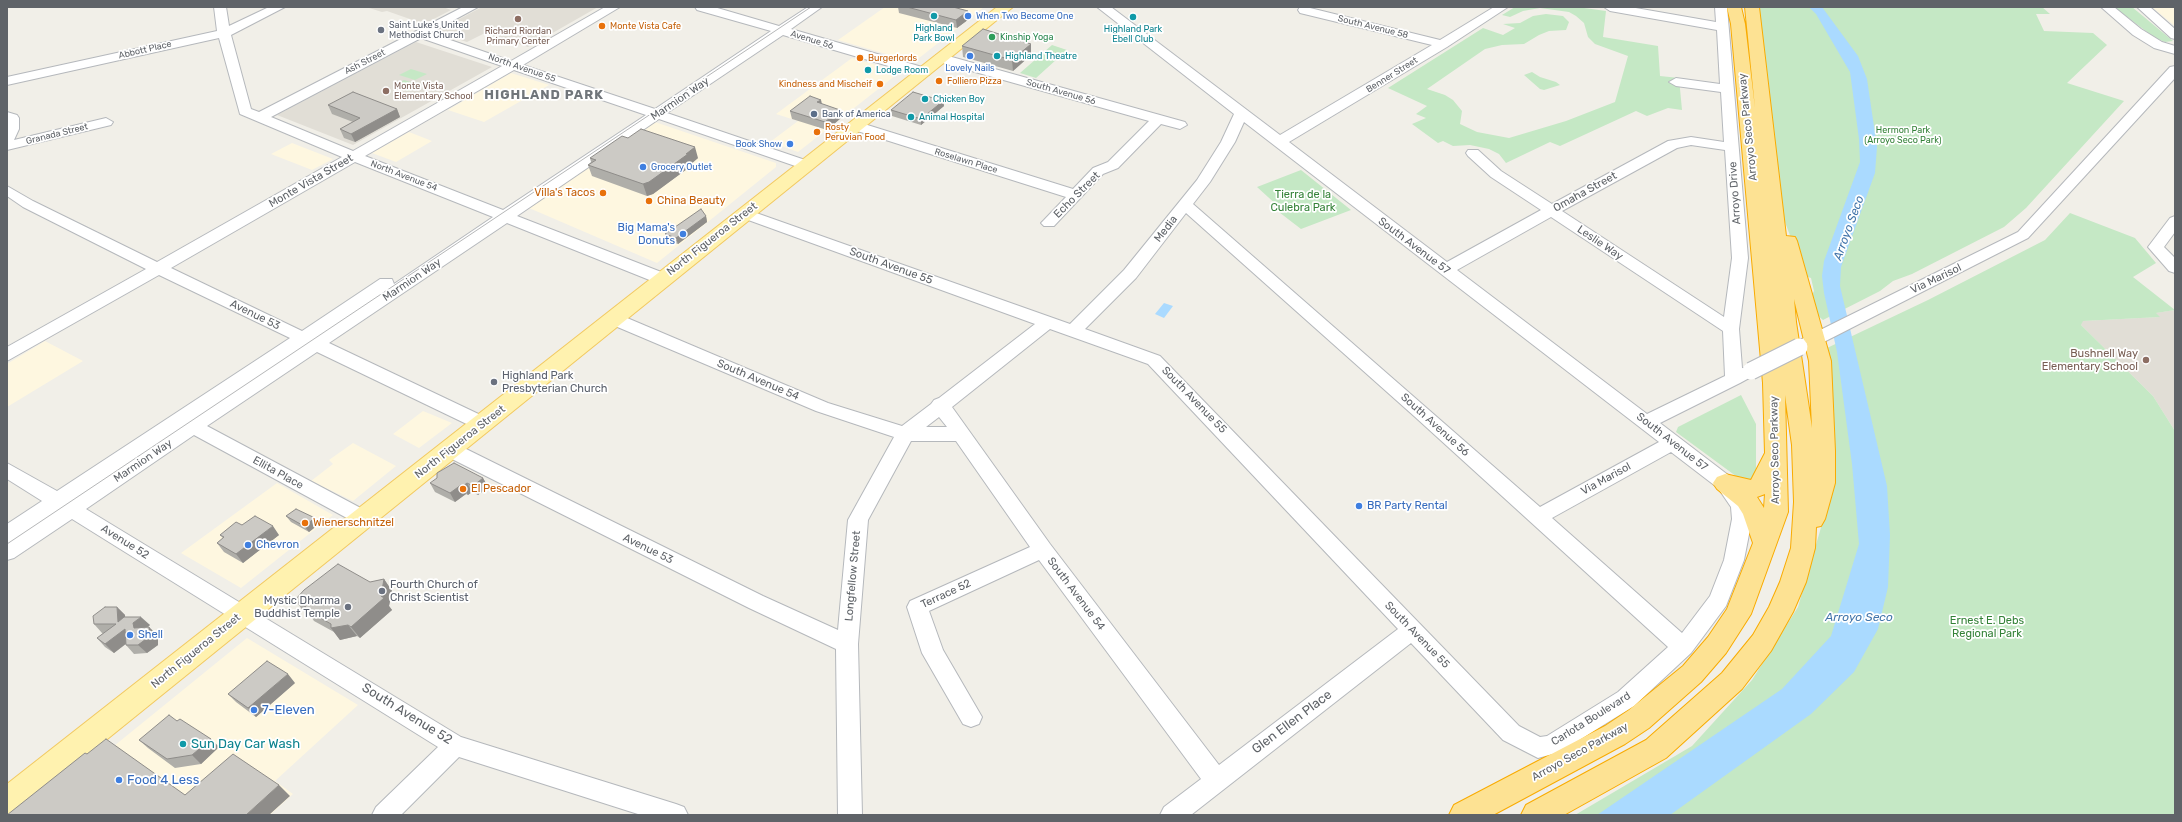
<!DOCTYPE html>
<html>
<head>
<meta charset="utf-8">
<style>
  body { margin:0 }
  #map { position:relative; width:2182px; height:822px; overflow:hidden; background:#f1efe8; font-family:Rubik,sans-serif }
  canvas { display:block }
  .frame { position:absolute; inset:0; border:8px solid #5f6368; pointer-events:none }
</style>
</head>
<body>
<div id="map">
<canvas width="2182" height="822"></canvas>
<div class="frame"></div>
</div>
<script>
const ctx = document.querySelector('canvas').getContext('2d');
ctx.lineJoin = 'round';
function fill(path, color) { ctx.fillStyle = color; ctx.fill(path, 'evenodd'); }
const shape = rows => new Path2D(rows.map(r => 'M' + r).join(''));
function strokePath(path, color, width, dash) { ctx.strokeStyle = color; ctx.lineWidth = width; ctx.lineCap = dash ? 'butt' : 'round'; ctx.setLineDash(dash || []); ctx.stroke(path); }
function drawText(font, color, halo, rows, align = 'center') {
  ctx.font = font + ' Rubik,sans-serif'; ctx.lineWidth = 3.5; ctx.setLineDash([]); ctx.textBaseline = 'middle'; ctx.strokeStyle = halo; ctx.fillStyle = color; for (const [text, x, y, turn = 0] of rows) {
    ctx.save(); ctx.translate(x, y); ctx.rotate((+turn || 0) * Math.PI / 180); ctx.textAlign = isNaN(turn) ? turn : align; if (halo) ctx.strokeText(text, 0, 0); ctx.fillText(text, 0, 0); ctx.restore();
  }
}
const commercial = shape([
  [885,7,984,7,914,62,838,40],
  [2152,7,2175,7,2175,26],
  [852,58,900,72,798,152,770,142,798,121,776,114],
  [511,73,549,85,484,122,448,110],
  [655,122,776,163,776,167,657,263,529,208,532,203,649,124],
  [409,132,432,141,396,162,372,153],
  [292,143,333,159,312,170,271,154],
  [45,341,83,361,7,407,7,364],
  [423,411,452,423,419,448,393,434],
  [353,443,396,466,353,501,311,481,333,464,329,460],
  [277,483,333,515,241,588,181,553],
  [247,638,358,705,275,781,293,794,270,815,29,815]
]);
const education = shape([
  [366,7,443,7,451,10,424,24,387,11,382,12],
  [482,7,598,7,528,47,485,33,467,42,435,32],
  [416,42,492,67,353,145,277,115],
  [2175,310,2175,431,2153,396,2081,325,2082,321,2159,317,2155,313]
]);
const green = shape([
  [1515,7,1577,7,1606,11,1603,37,1658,46,1660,76,1679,78,1682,110,1668,108,1647,116,1636,111,1560,146,1550,142,1506,163,1499,154,1489,149,1470,145,1453,146,1443,141,1438,143,1412,124,1426,118,1416,114,1427,106,1388,88,1483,28,1503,35,1515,28,1503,24,1520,23,1533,16,1546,14,1563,16,1569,22,1566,30,1549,31,1539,35,1524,44,1502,45,1485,49,1427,89,1445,95,1453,100,1462,111,1460,124,1477,132,1509,138,1566,121,1615,102,1628,56,1595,44,1588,37,1584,23,1576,16,1569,12,1540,8,1523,11,1510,17,1502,15],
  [1759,7,2042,7,2050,14,2036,14,2044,31,2093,33,2107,45,2067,83,2124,101,2026,208,2004,227,1912,274,1893,281,1880,291,1823,320,1816,314,1812,295,1814,291,1811,278,1805,276,1782,214],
  [2114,7,2132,7,2173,41,2165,42,2155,38],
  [1052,45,1067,50,1036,78,1020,73],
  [411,69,427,74,415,80,399,75],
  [1532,72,1540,77,1556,82,1560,85,1544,90,1540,89,1524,75],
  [404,80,420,85,408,91,393,86],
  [1301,170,1351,210,1301,229,1275,209,1279,207,1257,187],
  [2070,213,2135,238,2156,263,2133,277,2175,310,2156,313,2160,317,2083,321,2081,325,2153,396,2175,431,2175,815,1575,815,1692,746,1752,680,1798,607,1833,486,1835,460,1833,410,1827,348,1928,300,2045,240],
  [1741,395,1756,424,1756,478,1744,482,1676,432,1678,427]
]);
const water = shape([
  [1809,7,1822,7,1858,56,1867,79,1877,147,1875,173,1841,267,1840,286,1887,486,1890,535,1888,587,1878,629,1854,672,1811,714,1670,815,1597,815,1782,689,1831,636,1859,544,1852,464,1837,352,1824,293,1822,276,1824,261,1860,162,1859,139,1850,72,1816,14],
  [1164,303,1173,306,1164,318,1155,314]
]);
const minor = shape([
  [214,7,226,7,229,26,269,7,285,7,231,35,251,109,259,112,463,7,478,7,430,33,511,61,605,7,620,7,523,65,655,109,771,31,697,10,695,7,714,7,779,26,808,7,822,7,791,29,929,69,930,72,929,75,919,75,783,35,667,113,811,162,813,165,811,168,801,168,659,119,517,216,669,275,671,279,669,283,657,283,507,223,329,343,489,419,492,424,489,429,483,431,477,429,317,352,207,426,370,513,373,518,370,523,363,526,356,523,194,435,86,509,461,737,676,804,684,807,688,815,641,815,459,757,401,815,372,815,376,807,438,747,72,519,14,558,7,560,7,524,42,501,7,479,7,463,57,491,290,338,159,275,7,361,7,347,146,269,23,207,7,196,7,186,33,201,157,262,342,157,240,114,219,38,7,85,7,77,217,31,214,7],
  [421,38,502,66,353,151,271,117,421,38],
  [514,70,646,115,503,210,365,156,514,70],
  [355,162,493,217,394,284,392,279,380,279,302,331,171,268,355,162],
  [1097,7,1111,7,1280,135,1432,45,1300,13,1298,10,1300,7,1306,7,1440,40,1494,7,1508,7,1447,47,1289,142,1447,262,1541,210,1491,177,1468,156,1466,153,1468,150,1478,150,1501,171,1552,204,1668,141,1691,137,1724,142,1721,92,1676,86,1669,82,1676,78,1720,84,1717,30,1610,11,1604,7,1630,7,1716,22,1715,7,1727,7,1748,258,1739,329,1742,368,1751,369,1754,373,1751,377,1740,383,1660,423,1732,478,1751,506,1752,519,1744,560,1726,606,1691,653,1634,706,1560,752,1538,758,1503,740,1411,643,1191,815,1160,815,1164,807,1201,779,1039,560,929,611,943,650,982,717,979,724,971,727,963,724,922,653,907,607,910,601,1030,547,956,441,911,441,868,520,858,644,862,815,838,815,836,649,749,608,444,455,442,450,444,445,451,443,458,445,763,596,838,630,848,520,894,437,816,411,608,323,606,319,608,315,614,314,620,315,828,403,902,426,931,404,934,400,939,398,1035,324,740,217,737,214,740,211,745,209,1070,324,1124,270,1197,180,1221,142,1234,114,1097,7],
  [1244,122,1659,442,1540,507,1193,204,1210,182,1235,142,1244,122],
  [1691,145,1725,150,1732,258,1724,317,1562,211,1677,148,1691,145],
  [1186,213,1414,416,1668,647,1618,692,1547,736,1540,737,1519,726,1160,356,1085,329,1136,278,1186,213],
  [1551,217,1723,331,1725,376,1647,414,1457,270,1551,217],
  [1050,329,1148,364,1398,629,1219,765,1050,544,952,407,1050,329],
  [939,417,947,427,926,427,939,417],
  [1671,452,1718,488,1731,507,1732,519,1724,560,1710,596,1682,633,1552,518,1671,452],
  [2101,7,2114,7,2141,29,2162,42,2175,46,2175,54,2154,48,2133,35,2101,7],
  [2137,7,2150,7,2175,29,2175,39,2171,38,2137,7],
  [941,54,1185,122,1187,125,1180,129,1161,124,1118,168,1103,174,1054,226,1044,226,1041,223,1044,220,1066,197,851,129,849,126,856,122,861,123,1073,189,1093,168,1108,162,1149,121,936,61,935,58,936,55,941,54],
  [2175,66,2175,78,2028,238,1808,350,1802,352,1796,350,1793,346,1796,342,2018,232,2170,67,2175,66],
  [7,112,17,115,19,118,19,129,14,140,106,118,113,122,111,125,7,150,7,112],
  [2175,216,2175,232,2164,247,2175,258,2175,273,2169,271,2148,247,2170,218,2175,216]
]);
const major = shape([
  [997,7,1013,7,17,812,7,815,7,784,997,7]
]);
const highway = shape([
  [1727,7,1741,7,1745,24,1755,108,1745,7,1759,7,1786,236,1795,237,1797,241,1831,361,1835,451,1835,483,1825,519,1821,526,1816,527,1815,548,1806,582,1793,612,1771,651,1742,689,1666,758,1564,815,1521,815,1526,805,1646,740,1722,673,1753,635,1769,607,1780,582,1791,548,1794,502,1792,445,1785,395,1788,512,1751,614,1726,653,1701,682,1649,728,1625,744,1493,815,1449,815,1454,805,1605,726,1629,710,1683,666,1708,637,1727,609,1753,543,1743,514,1738,506,1717,489,1713,483,1717,477,1725,474,1751,480,1765,453,1763,383,1731,24,1727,7],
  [1794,299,1809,361,1812,428,1796,322,1794,299],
  [1765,494,1764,508,1757,497,1765,494]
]);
const tram = shape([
  [7,544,811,7]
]);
const minorBridge = shape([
  [1751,371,1799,347]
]);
const wall = shape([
  [898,7,953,7,968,11,969,19,957,28,899,13],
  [1031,44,1031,55,1013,71,963,57,962,46],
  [821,100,822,104,841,118,827,130,792,119,790,111],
  [943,101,944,106,921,125,892,116,891,110],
  [328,105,397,109,400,117,355,142,344,138,340,129,353,122,332,114],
  [590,158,698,158,691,164,691,166,653,194,647,196,592,176,588,165,591,162],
  [706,216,707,222,678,244,667,240,665,234],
  [483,478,488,487,478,495,472,492,468,495,466,494,455,502,435,492,430,483],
  [286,516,315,518,319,524,309,532,291,522],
  [242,525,279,535,243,563,224,552,217,543,223,538,220,535],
  [384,579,392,591,389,606,392,610,360,638,357,636,340,640,334,632,314,621,310,615,304,612,295,600],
  [117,607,125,615,125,617,150,625,147,628,149,627,158,636,158,645,147,653,134,654,126,645,126,644,114,653,105,647,97,638,103,633,102,633,94,624],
  [295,683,256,717,236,702,228,694],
  [177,721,211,739,219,747,201,764,175,768,148,748,139,740]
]);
const shadedWall = shape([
  [968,11,969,19,957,28,956,20],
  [1031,44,1031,55,1013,71,1012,60],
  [821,100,822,108,817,102],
  [943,101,944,106,921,125,921,119],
  [397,109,400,117,355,142,351,134],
  [840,110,841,118,827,130,825,122],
  [695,147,698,158,691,164,691,166,653,194,647,196,643,184],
  [706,216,707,222,678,244,676,238],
  [483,478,488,487,478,495,473,486],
  [467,483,472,492,468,495,463,486],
  [461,485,466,494,455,502,450,493],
  [315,518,319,524,309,532,304,526],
  [273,526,279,535,243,563,236,554],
  [384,579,392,591,389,606,392,610,360,638,351,627,381,596],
  [117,607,125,615,126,631,118,622],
  [141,617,150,625,142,631,134,628,133,623],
  [348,625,357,636,340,640,331,628],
  [149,627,158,636,158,645,147,653,138,645],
  [125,629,133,638,114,653,105,644],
  [288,674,295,683,256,717,248,708],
  [211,739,219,747,201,764,192,755],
  [279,785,290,796,269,815,246,815]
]);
const building = shape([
  [907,7,953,7,968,11,956,20,907,7],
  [983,29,1031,44,1012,60,962,46,983,29],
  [353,92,397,109,351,134,340,129,360,118,328,105,353,92],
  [913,92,943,101,921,119,891,110,913,92],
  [810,96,821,100,817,102,840,110,825,122,790,111,810,96],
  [641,129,695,147,686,154,688,154,649,182,643,184,588,165,596,160,590,158,622,136,628,138,641,129],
  [701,209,706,216,676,238,665,234,701,209],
  [454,463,483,478,473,486,467,483,463,486,461,485,450,493,430,483,437,478,437,473,454,463],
  [296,509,315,518,304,526,286,516,296,509],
  [255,516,273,526,236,554,217,543,224,537,220,535,236,522,242,525,255,516],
  [338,564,370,582,384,579,381,596,384,598,351,627,348,625,331,628,331,624,305,609,306,607,295,600,304,590,338,564],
  [105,607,117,607,118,622,124,617,141,617,133,623,134,628,149,627,150,636,138,645,126,645,125,629,105,644,97,638,116,624,94,624,93,616,105,607],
  [267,661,288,674,248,708,228,694,267,661],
  [169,715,177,721,180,719,211,739,192,755,167,759,139,740,169,715],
  [106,739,185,795,233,754,279,785,246,815,7,815,85,753,87,754,106,739]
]);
const markers = [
  [934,16,4,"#0f9aa8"],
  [968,16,4,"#3f7fe0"],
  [1133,17,4,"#0f9aa8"],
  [518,19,4,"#8d6e63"],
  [602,26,4,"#e8710a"],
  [381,30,4,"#6b7280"],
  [992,37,4,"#2e9e5b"],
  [970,56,4,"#3f7fe0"],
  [997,56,4,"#0f9aa8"],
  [860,58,4,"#e8710a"],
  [868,70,4,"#0f9aa8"],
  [939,81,4,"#e8710a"],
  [880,84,4,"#e8710a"],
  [386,91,4,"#8d6e63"],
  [925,99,4,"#0f9aa8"],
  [814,114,4,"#5c6f8a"],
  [911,117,4,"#0f9aa8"],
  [817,132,4,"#e8710a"],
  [790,144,4,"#3f7fe0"],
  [643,167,4,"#3f7fe0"],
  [603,193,4,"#e8710a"],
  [649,201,4,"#e8710a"],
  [683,234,4,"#3f7fe0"],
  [2146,360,4,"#8d6e63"],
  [494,382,4,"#6b7280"],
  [463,489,4,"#e8710a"],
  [1359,506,4,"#3f7fe0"],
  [305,523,4,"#e8710a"],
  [248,545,4,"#3f7fe0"],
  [382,591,4,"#6b7280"],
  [348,607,4,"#6b7280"],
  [130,635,4,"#3f7fe0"],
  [254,710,4,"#3f7fe0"],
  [183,744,4,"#0f9aa8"],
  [119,780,4,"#3f7fe0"]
];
const farShopnames = [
  ["When Two Become One",976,16],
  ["Lovely Nails",970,68,"center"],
  ["Book Show",782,144,"right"],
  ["Grocery Outlet",651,167]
];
const farWorshipnames = [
  ["Saint Luke's United",389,25],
  ["Methodist Church",389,35]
];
const farFoodnames = [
  ["Monte Vista Cafe",610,26],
  ["Burgerlords",868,58],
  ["Folliero Pizza",947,81],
  ["Kindness and Mischeif",872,84,"right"],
  ["Rosty",825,127],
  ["Peruvian Food",825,137]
];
const farStreetnames = [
  ["South Avenue 58",1373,27,14],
  ["Avenue 56",812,40,17],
  ["Abbott Place",145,50,-13],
  ["Ash Street",365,62,-27],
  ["North Avenue 55",522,68,19],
  ["Benner Street",1392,75,-32],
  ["South Avenue 56",1061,92,16],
  ["Granada Street",57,134,-14],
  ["Roselawn Place",966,161,17],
  ["North Avenue 54",404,176,21]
];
const farCulturenames = [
  ["Highland",934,28,"center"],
  ["Park Bowl",934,38,"center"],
  ["Highland Park",1133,29,"center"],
  ["Ebell Club",1133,39,"center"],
  ["Highland Theatre",1005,56],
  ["Lodge Room",876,70],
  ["Chicken Boy",933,99],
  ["Animal Hospital",919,117]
];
const farEducationnames = [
  ["Richard Riordan",518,31],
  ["Primary Center",518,41],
  ["Monte Vista",394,86,"left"],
  ["Elementary School",394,96,"left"]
];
const farLeisurenames = [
  ["Kinship Yoga",1000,37]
];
const farServicenames = [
  ["Bank of America",822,114]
];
const farParknames = [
  ["Hermon Park",1903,130],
  ["(Arroyo Seco Park)",1903,140]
];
const streetNames = [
  ["Marmion Way",680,99,-34],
  ["Arroyo Seco Parkway",1748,127,-96],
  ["Monte Vista Street",311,181,-30],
  ["Omaha Street",1585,192,-29],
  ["Arroyo Drive",1735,193,-94],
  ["Echo Street",1077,195,-45],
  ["Media",1166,229,-52],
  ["North Figueroa Street",712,239,-38],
  ["Leslie Way",1600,243,34],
  ["South Avenue 57",1414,246,37],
  ["South Avenue 55",891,266,20],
  ["Via Marisol",1936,279,-26],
  ["Marmion Way",412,280,-34],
  ["Avenue 53",255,315,26],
  ["South Avenue 54",758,380,23],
  ["South Avenue 55",1194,400,46],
  ["South Avenue 56",1435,425,42],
  ["North Figueroa Street",460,442,-38],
  ["South Avenue 57",1672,442,38],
  ["Arroyo Seco Parkway",1775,450,-91],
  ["Marmion Way",143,461,-34],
  ["Ellita Place",278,473,29],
  ["Via Marisol",1606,479,-29],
  ["Avenue 52",125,542,32],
  ["Avenue 53",648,549,26],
  ["Longfellow Street",853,576,-85],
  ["Terrace 52",946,594,-25],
  ["South Avenue 54",1076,594,53],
  ["South Avenue 55",1417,635,46],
  ["North Figueroa Street",196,651,-39],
  ["Carlota Boulevard",1591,719,-32],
  ["Arroyo Seco Parkway",1580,752,-29]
];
const foodNames = [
  ["Villa's Tacos",595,193,"right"],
  ["China Beauty",657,201],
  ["El Pescador",471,489],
  ["Wienerschnitzel",313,523]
];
const parkNames = [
  ["Tierra de la",1303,195],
  ["Culebra Park",1303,208],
  ["Ernest E. Debs",1987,621],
  ["Regional Park",1987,634]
];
const shopNames = [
  ["Big Mama's",675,228,"right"],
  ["Donuts",675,241,"right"],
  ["BR Party Rental",1367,506],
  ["Chevron",256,545],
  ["Shell",138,635]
];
const educationNames = [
  ["Bushnell Way",2138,354],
  ["Elementary School",2138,367]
];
const worshipNames = [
  ["Highland Park",502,376],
  ["Presbyterian Church",502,389],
  ["Fourth Church of",390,585],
  ["Christ Scientist",390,598],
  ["Mystic Dharma",340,601,"right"],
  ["Buddhist Temple",340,614,"right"]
];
const waterNames = [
  ["Arroyo Seco",1849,228,-70],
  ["Arroyo Seco",1859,618]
];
const farDistrictnames = [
  ["HIGHLAND PARK",544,95]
];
const nearShopnames = [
  ["7-Eleven",262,710],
  ["Food 4 Less",127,780]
];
const nearStreetnames = [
  ["South Avenue 52",407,714,32],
  ["Glen Ellen Place",1292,722,-37]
];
const nearCulturenames = [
  ["Sun Day Car Wash",191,744]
];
fill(commercial, '#fef7e0');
fill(education, '#e1ded6');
fill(green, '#c5e8c5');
fill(water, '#aadaff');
strokePath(minor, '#b5b8bc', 2);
strokePath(major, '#f2c960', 2);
strokePath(highway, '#f9ab00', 2);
fill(minor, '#fff');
fill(major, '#fff2af');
fill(highway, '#fde293');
strokePath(tram, '#b6b7b8', 1);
strokePath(minorBridge, '#b5b8bc', 19, []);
strokePath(minorBridge, '#fff', 17);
fill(wall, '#afaea9');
fill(shadedWall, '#8f8d8a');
fill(building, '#cccac5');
strokePath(building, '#8f8d8a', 1);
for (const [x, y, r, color] of markers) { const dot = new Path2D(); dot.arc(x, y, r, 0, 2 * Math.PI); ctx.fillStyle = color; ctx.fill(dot); strokePath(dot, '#fff', 1.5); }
drawText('9px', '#366cbe', '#fff', farShopnames, 'left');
drawText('9px', '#5b616d', '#fff', farWorshipnames, 'left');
drawText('9px', '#c56008', '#fff', farFoodnames, 'left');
drawText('9px', '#5f6368', '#fff', farStreetnames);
drawText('9px', '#0d838f', '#fff', farCulturenames, 'left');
drawText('9px', '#785e54', '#fff', farEducationnames);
drawText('9px', '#27864d', '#fff', farLeisurenames, 'left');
drawText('9px', '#4e5e75', '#fff', farServicenames, 'left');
drawText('9px', '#348238', '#fff', farParknames);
drawText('11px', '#5f6368', '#fff', streetNames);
drawText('11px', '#c56008', '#fff', foodNames, 'left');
drawText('11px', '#348238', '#fff', parkNames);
drawText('11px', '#366cbe', '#fff', shopNames, 'left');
drawText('11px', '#785e54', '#fff', educationNames, 'right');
drawText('11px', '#5b616d', '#fff', worshipNames, 'left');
drawText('italic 12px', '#4174aa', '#fff', waterNames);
ctx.letterSpacing = '1px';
drawText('bold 13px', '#70757a', '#fff', farDistrictnames);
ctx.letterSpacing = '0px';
drawText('13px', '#366cbe', '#fff', nearShopnames, 'left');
drawText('13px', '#5f6368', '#fff', nearStreetnames);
drawText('13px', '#0d838f', '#fff', nearCulturenames, 'left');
</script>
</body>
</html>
